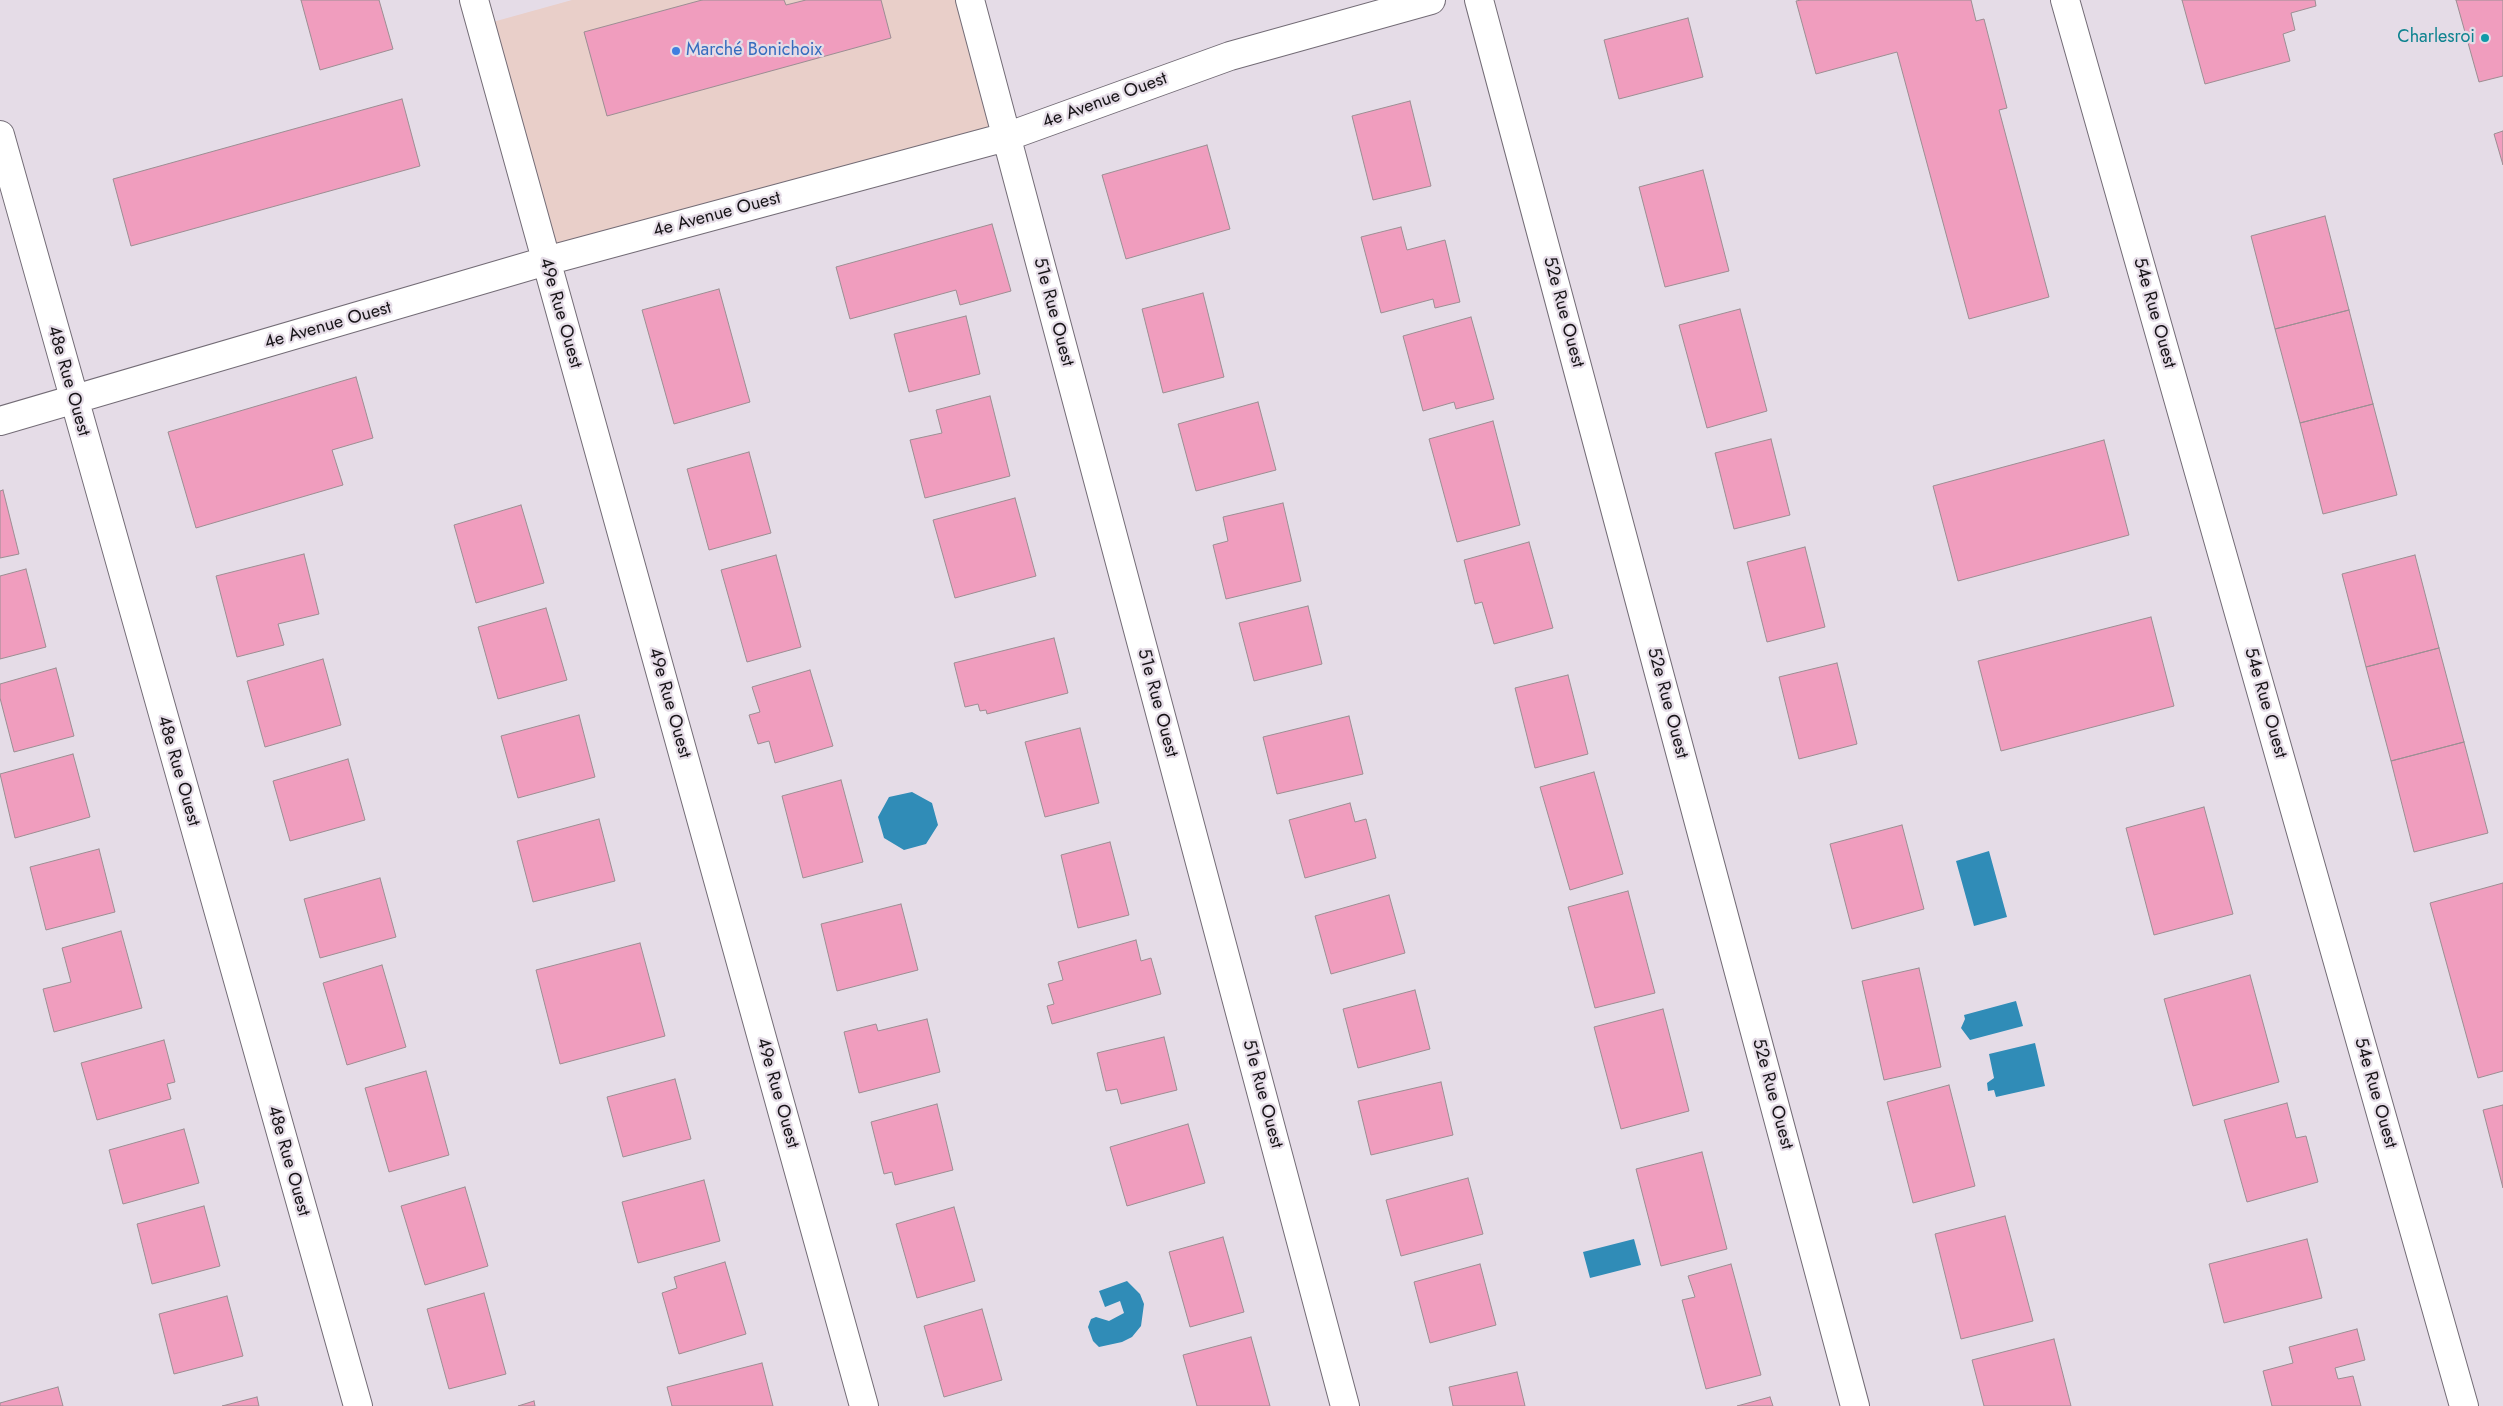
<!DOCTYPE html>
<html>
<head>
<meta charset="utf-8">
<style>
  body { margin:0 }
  canvas { display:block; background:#e5dce7 }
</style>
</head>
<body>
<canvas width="2503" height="1406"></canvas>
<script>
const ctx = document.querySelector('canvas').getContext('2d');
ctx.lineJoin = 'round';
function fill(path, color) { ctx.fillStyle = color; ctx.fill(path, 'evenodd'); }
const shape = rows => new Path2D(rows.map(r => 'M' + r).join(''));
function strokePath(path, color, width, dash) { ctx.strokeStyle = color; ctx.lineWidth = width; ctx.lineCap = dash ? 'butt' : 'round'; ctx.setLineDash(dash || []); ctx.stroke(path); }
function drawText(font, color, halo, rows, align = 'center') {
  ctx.font = font + ' Jost,sans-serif'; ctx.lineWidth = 4.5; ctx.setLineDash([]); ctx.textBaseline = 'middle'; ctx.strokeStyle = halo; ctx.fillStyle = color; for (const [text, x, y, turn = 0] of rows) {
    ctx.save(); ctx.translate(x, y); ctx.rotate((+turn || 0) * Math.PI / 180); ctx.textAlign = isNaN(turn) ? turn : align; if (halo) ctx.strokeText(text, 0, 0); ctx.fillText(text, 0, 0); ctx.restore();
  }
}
const commercial = shape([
  [572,0,970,0,1006,137,546,261,482,25]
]);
const water = shape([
  [912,792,932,803,938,825,926,844,904,850,884,838,878,817,889,797],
  [1989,851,2007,917,1974,926,1956,861],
  [2016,1001,2023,1026,1970,1040,1961,1028,1965,1019,1964,1015],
  [2035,1043,2045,1086,1996,1097,1994,1090,1988,1091,1987,1083,1994,1078,1989,1054],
  [1634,1239,1641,1265,1590,1278,1583,1252],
  [1127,1281,1140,1294,1144,1304,1141,1326,1132,1337,1122,1342,1099,1347,1093,1341,1088,1327,1091,1319,1096,1317,1109,1321,1124,1313,1120,1301,1105,1307,1099,1291]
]);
const building = shape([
  [301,0,379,0,393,49,320,70,301,0],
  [702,0,784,0,786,5,806,0,881,0,891,38,607,116,584,32,702,0],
  [1801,0,1971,0,1976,21,1984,19,2007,108,1999,110,2049,297,1969,319,1897,52,1816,74,1796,1,1801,0],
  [2182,0,2315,0,2316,6,2291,13,2295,30,2283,34,2290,61,2205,84,2182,0],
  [2456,0,2503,0,2503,76,2479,82,2456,0],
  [1688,18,1703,77,1619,99,1604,40,1688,18],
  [402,99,420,166,131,246,113,179,402,99],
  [1410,101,1431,186,1373,200,1352,116,1410,101],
  [2503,131,2503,165,2494,134,2503,131],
  [1207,145,1230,229,1126,259,1102,175,1207,145],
  [1703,170,1729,271,1665,287,1639,187,1703,170],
  [2325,216,2349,310,2275,329,2251,236,2325,216],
  [992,224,1011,291,960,305,956,290,850,319,836,267,992,224],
  [1401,227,1407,250,1445,240,1460,302,1435,308,1433,299,1381,313,1361,237,1401,227],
  [719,289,750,402,674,424,642,310,719,289],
  [1203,293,1224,377,1163,393,1142,309,1203,293],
  [1740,309,1767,411,1707,428,1679,325,1740,309],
  [2349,310,2373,404,2300,423,2275,329,2349,310],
  [966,316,980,374,909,392,894,334,966,316],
  [1471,317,1494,399,1456,409,1454,402,1423,411,1403,336,1471,317],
  [356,377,373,438,332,450,343,485,196,528,168,432,356,377],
  [990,396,1010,476,925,498,910,440,942,433,936,410,990,396],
  [1258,402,1276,470,1196,491,1178,424,1258,402],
  [2373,404,2397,495,2323,514,2300,423,2373,404],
  [1493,421,1520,525,1457,542,1429,439,1493,421],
  [1771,439,1790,515,1734,529,1715,453,1771,439],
  [2104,440,2129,535,1958,581,1933,486,2104,440],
  [749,452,771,533,709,550,687,469,749,452],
  [3,490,19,554,0,558,0,491,3,490],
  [1015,498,1036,576,955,598,933,520,1015,498],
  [1283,503,1301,581,1226,599,1213,545,1228,541,1223,517,1283,503],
  [521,505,544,583,476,603,454,525,521,505],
  [1529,542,1553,628,1494,644,1482,602,1475,604,1464,560,1529,542],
  [1805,547,1825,627,1767,642,1747,562,1805,547],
  [304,554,319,614,278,624,284,645,237,657,216,576,304,554],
  [776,555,801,647,747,662,721,570,776,555],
  [2415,555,2439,648,2366,667,2342,574,2415,555],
  [26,569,46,647,0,659,0,576,26,569],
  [1308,606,1322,664,1254,681,1239,623,1308,606],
  [546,608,567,680,498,699,478,627,546,608],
  [2151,617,2174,706,2001,751,1978,661,2151,617],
  [1054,638,1068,693,987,714,986,710,980,711,978,704,965,707,954,663,1054,638],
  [2439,648,2464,742,2391,761,2366,667,2439,648],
  [323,659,341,725,265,747,247,681,323,659],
  [1837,663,1857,744,1799,759,1779,677,1837,663],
  [56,668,74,736,14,752,0,698,0,684,56,668],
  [810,670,833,746,775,763,769,741,758,744,749,715,760,712,752,687,810,670],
  [1568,675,1588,754,1535,768,1515,688,1568,675],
  [579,715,595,777,518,798,501,736,579,715],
  [1349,716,1363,774,1277,794,1263,737,1349,716],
  [1080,728,1099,803,1045,817,1025,742,1080,728],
  [2464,742,2488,833,2414,852,2391,761,2464,742],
  [73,754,90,817,15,838,0,774,73,754],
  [348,759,365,820,290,841,273,781,348,759],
  [1594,772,1623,874,1570,890,1540,787,1594,772],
  [841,780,863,862,803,878,782,796,841,780],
  [1350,803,1355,822,1366,819,1376,858,1305,878,1289,820,1350,803],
  [2204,807,2233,914,2154,935,2126,828,2204,807],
  [599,819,615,881,533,902,517,841,599,819],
  [1902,825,1924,909,1852,929,1830,844,1902,825],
  [1110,842,1129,915,1078,928,1061,855,1110,842],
  [99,849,115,912,46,930,30,867,99,849],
  [380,878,396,937,320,958,304,899,380,878],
  [2503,883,2503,1071,2478,1078,2430,903,2503,883],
  [1628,891,1655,993,1595,1008,1568,907,1628,891],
  [1389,895,1405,953,1331,974,1315,916,1389,895],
  [901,904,918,970,837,991,821,924,901,904],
  [121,931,142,1008,54,1032,43,989,71,982,62,948,121,931],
  [1136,940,1141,961,1151,958,1161,994,1052,1024,1047,1006,1054,1004,1048,984,1063,980,1058,962,1136,940],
  [640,943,665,1036,560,1064,536,970,640,943],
  [382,965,406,1047,347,1065,323,983,382,965],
  [1919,968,1941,1067,1884,1080,1862,981,1919,968],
  [2250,975,2279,1082,2193,1106,2164,999,2250,975],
  [1415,990,1430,1049,1358,1068,1343,1009,1415,990],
  [1663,1009,1689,1111,1621,1129,1594,1027,1663,1009],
  [927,1019,940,1072,859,1093,844,1032,876,1024,878,1031,927,1019],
  [1164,1037,1177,1090,1121,1104,1117,1089,1106,1091,1097,1053,1164,1037],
  [164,1040,175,1082,167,1084,171,1099,97,1120,81,1063,164,1040],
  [426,1071,449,1155,389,1172,365,1088,426,1071],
  [675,1079,691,1139,623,1157,607,1097,675,1079],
  [1441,1082,1453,1135,1371,1155,1358,1101,1441,1082],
  [1949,1085,1975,1186,1913,1203,1887,1102,1949,1085],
  [2287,1103,2296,1138,2306,1136,2318,1182,2247,1202,2224,1120,2287,1103],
  [937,1104,953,1170,895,1185,892,1172,884,1174,871,1122,937,1104],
  [2503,1105,2503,1188,2483,1110,2503,1105],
  [1188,1124,1205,1183,1127,1206,1110,1147,1188,1124],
  [184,1129,199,1183,123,1204,109,1150,184,1129],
  [1702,1152,1727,1249,1661,1266,1636,1169,1702,1152],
  [1468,1178,1483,1234,1401,1256,1386,1200,1468,1178],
  [704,1180,720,1241,638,1263,622,1202,704,1180],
  [465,1187,488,1266,425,1285,401,1206,465,1187],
  [204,1206,220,1266,152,1284,137,1224,204,1206],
  [954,1207,975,1281,917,1298,896,1224,954,1207],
  [2005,1216,2033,1321,1961,1339,1935,1234,2005,1216],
  [1223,1237,1244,1312,1190,1327,1169,1252,1223,1237],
  [2307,1239,2322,1298,2224,1323,2209,1264,2307,1239],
  [725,1262,746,1334,679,1354,662,1293,677,1288,674,1277,725,1262],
  [1480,1264,1496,1325,1430,1343,1414,1282,1480,1264],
  [1731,1264,1761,1375,1706,1389,1682,1300,1695,1297,1688,1276,1731,1264],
  [484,1293,506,1374,449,1389,427,1309,484,1293],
  [227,1296,243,1356,174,1374,159,1314,227,1296],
  [982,1309,1002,1380,944,1397,924,1326,982,1309],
  [2357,1329,2365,1360,2335,1368,2338,1379,2353,1376,2361,1406,2272,1406,2263,1371,2293,1363,2289,1347,2357,1329],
  [1251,1337,1270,1406,1197,1406,1183,1355,1251,1337],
  [2054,1339,2071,1406,1984,1406,1972,1360,2054,1339],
  [762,1363,773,1406,672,1406,667,1387,762,1363],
  [1517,1372,1525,1406,1453,1406,1449,1387,1517,1372],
  [58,1387,63,1406,0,1406,0,1403,58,1387],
  [257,1397,259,1406,222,1406,257,1397],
  [1770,1397,1773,1406,1737,1406,1770,1397],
  [534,1401,535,1406,518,1406,534,1401]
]);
const minor = shape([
  [474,0,864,1406],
  [970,0,1345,1406],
  [1479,0,1855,1406],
  [2065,0,2464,1406],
  [0,135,358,1406],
  [0,421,546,261,1006,137,1230,56,1431,0]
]);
const markers = [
  [2485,38,5,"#0f9aa8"],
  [676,51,5,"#3f7fe0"]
];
const cultureNames = [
  ["Charlesroi",2475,38]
];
const shopNames = [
  ["Marché Bonichoix",686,51]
];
const streetNames = [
  ["4e Avenue Ouest",1105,101,-20],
  ["4e Avenue Ouest",717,215,-15],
  ["51e Rue Ouest",1053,312,75],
  ["52e Rue Ouest",1563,312,75],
  ["49e Rue Ouest",560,313,74],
  ["54e Rue Ouest",2154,313,74],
  ["4e Avenue Ouest",328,326,-16],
  ["48e Rue Ouest",68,381,74],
  ["49e Rue Ouest",669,703,74],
  ["51e Rue Ouest",1157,703,75],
  ["52e Rue Ouest",1667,703,75],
  ["54e Rue Ouest",2265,703,74],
  ["48e Rue Ouest",178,771,74],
  ["49e Rue Ouest",777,1093,74],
  ["54e Rue Ouest",2375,1093,74],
  ["51e Rue Ouest",1262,1094,75],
  ["52e Rue Ouest",1772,1094,75],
  ["48e Rue Ouest",288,1161,74]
];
fill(commercial, '#e9cfc9');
fill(water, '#308cb7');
fill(building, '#f09dbe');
strokePath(building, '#9c8e93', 1);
strokePath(minor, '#736c76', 30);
strokePath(minor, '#fff', 28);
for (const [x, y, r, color] of markers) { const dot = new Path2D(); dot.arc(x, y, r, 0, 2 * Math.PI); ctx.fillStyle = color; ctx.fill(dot); strokePath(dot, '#e5dce7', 2); }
drawText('18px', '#0d838f', '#e5dce7', cultureNames, 'right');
drawText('18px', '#366cbe', '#e5dce7', shopNames, 'left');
drawText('18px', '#171417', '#e5dce7', streetNames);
</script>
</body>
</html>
